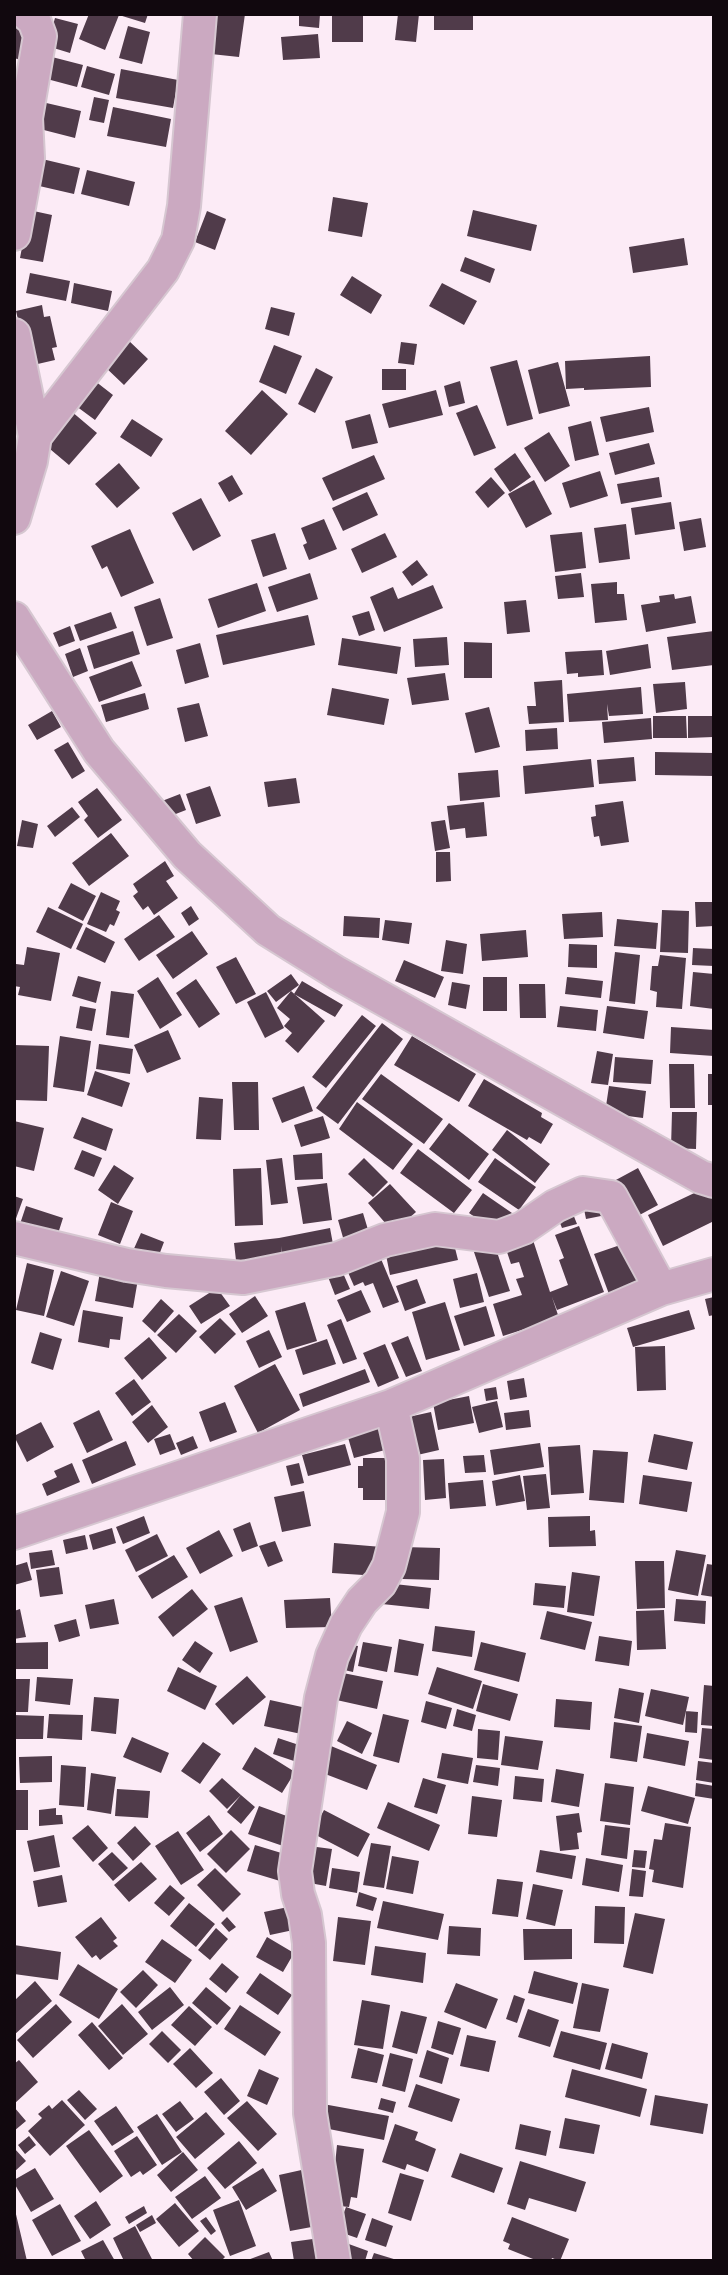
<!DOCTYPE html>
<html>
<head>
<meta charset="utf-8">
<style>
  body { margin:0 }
  #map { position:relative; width:728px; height:2275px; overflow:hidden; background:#fcebf6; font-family:Manrope,sans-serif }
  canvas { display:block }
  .frame { position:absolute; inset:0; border:16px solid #11080e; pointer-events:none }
</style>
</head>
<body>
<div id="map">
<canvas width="728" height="2275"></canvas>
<div class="frame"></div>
</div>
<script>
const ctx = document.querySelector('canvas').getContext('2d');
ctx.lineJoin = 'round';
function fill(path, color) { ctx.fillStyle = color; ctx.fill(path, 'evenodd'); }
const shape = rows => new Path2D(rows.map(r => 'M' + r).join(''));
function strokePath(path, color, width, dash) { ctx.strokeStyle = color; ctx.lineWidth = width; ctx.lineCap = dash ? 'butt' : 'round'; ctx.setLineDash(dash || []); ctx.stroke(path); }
const building = shape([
  [89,14,148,14,145,23,119,15,105,50,79,39],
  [216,14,245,14,239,57,211,54],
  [299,14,320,14,319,28,299,26],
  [332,14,363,14,363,42,332,42],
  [398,14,419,14,416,42,395,40],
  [434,14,473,14,473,30,434,30],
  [55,18,78,24,70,53,47,46],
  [128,26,150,32,142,64,119,58],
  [14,27,34,35,24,61,14,58],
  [318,34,320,58,283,60,281,37],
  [52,57,83,65,77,87,47,79],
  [87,66,115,74,109,95,81,87],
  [121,69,178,80,173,108,116,98],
  [94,97,109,100,104,123,89,120],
  [42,102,81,111,75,138,36,128],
  [113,107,171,119,166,147,107,136],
  [42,159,80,168,74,194,35,185],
  [87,170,135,182,129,206,81,194],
  [333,197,368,203,362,237,328,231],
  [29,210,52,215,43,262,20,258],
  [473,210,537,225,531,251,467,236],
  [207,211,226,219,215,250,195,242],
  [684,238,688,265,633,273,629,247],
  [465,257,495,269,490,283,460,271],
  [30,273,70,281,66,301,26,293],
  [352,276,382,295,371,314,340,295],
  [74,283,112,291,108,311,71,303],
  [442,283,477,301,464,325,429,306],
  [42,305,44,317,50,316,57,347,52,348,55,360,29,366,16,311],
  [271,307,295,313,289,336,265,329],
  [127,339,148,359,124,385,103,365],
  [401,342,417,344,414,365,398,363],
  [274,345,302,356,286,394,259,382],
  [650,356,651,387,584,390,584,388,566,389,565,361],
  [517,360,533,419,507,426,490,367],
  [558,362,570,406,539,414,528,370],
  [316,368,333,377,315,413,298,404],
  [382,369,406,369,406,390,382,390],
  [95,381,113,395,95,420,76,406],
  [460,381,465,403,449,407,444,386],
  [262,390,288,414,251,455,225,431],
  [436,390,443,415,389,428,382,404],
  [477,405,496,448,474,456,456,413],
  [649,407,654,432,606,442,600,417],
  [71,411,97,433,69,465,44,444],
  [370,414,378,443,352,449,345,421],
  [132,419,163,439,151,457,120,437],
  [591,421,599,455,575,461,568,427],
  [549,432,570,466,545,482,524,448],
  [649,443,655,464,615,475,609,453],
  [515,453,531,477,510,492,494,469],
  [374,455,385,479,333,501,322,478],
  [119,463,140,488,117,508,95,484],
  [600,471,608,496,570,508,562,483],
  [232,475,243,494,229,502,218,483],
  [491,477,505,493,488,508,475,492],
  [659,477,662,497,621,504,617,484],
  [534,480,552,514,526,528,508,494],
  [367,492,378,515,343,531,332,508],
  [201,498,221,536,193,551,172,513],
  [671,502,675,529,635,535,631,508],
  [701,518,706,547,684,551,679,522],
  [324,519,337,549,309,560,303,545,307,543,301,528],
  [626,524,630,559,599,563,594,528],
  [130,529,154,583,121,597,107,566,102,569,91,546],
  [582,532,586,568,555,572,550,535],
  [275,533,287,569,263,577,251,540],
  [385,533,397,557,362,573,351,549],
  [417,560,428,575,412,586,402,572],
  [310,573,318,599,277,612,268,587],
  [581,573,584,597,558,599,555,576],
  [617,582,617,594,624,594,627,620,595,623,591,584],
  [257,583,266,611,218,628,208,599],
  [433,585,443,608,384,632,370,597,393,587,398,599],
  [674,594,675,599,691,596,696,623,646,632,641,605,660,602,659,596],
  [160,598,173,638,147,646,134,607],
  [526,600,530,632,507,634,504,602],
  [369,611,375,630,359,636,352,616],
  [111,612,117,628,80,641,74,625],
  [308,615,315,645,223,665,216,635],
  [70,626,75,641,59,647,53,633],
  [133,631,140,654,94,669,87,646],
  [714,631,714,665,672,670,667,637],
  [447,637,449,665,415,667,413,639],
  [342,638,401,647,397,674,338,665],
  [464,642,492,643,492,678,464,678],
  [200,643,209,677,185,684,176,650],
  [648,644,651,668,610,675,606,651],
  [80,648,88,671,73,677,65,654],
  [602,650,604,675,578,677,578,673,567,674,565,652],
  [132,661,142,686,99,702,89,677],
  [445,673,449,700,412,705,407,678],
  [562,680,564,722,529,724,527,706,536,706,534,682],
  [685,682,687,709,656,713,653,684],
  [641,687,643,714,609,716,607,704,608,720,569,722,567,694],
  [332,688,389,699,384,725,327,715],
  [145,693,149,709,106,722,101,705],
  [199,703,208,736,185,742,177,708],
  [489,707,500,747,475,753,465,713],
  [52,711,61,727,37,740,28,725],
  [653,716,686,716,687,738,653,738],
  [688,716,713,716,713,737,688,738],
  [651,718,652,739,604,743,602,722],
  [557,728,558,749,526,751,525,730],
  [68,742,85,771,72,779,54,750],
  [655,752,714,753,714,776,655,775],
  [634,757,636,781,599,784,597,760],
  [591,759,594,787,525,794,523,766],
  [498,770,500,797,460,801,458,773],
  [296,778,300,803,268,807,264,782],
  [210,786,221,816,196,824,186,794],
  [97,788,122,820,98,838,84,820,88,816,78,802],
  [180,794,186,810,168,817,162,801],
  [623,801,629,842,601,846,599,836,594,837,591,817,596,816,595,805],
  [484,802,487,836,466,838,465,828,450,830,447,806],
  [72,807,80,817,55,837,47,826],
  [22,820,38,824,33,848,17,846],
  [445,820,450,848,435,851,431,822],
  [111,833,129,856,89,886,72,863],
  [436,852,450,852,451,881,436,882],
  [165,861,174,876,166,881,178,898,154,915,148,906,143,910,133,896,138,892,133,884],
  [71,883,96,896,83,921,58,908],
  [101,892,120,901,116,910,120,912,114,926,110,924,106,932,87,924],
  [695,902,714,902,714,926,696,927],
  [191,906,199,919,189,926,181,913],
  [48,907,83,924,71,949,36,932],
  [662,910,689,911,688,953,660,952],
  [602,912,603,937,564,939,562,914],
  [159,915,175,937,139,961,124,939],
  [344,916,380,918,379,938,343,936],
  [617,919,658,923,656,949,614,946],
  [385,920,412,923,409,944,382,940],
  [86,927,115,942,105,963,76,949],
  [526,930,528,957,482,961,480,934],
  [192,931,208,954,173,979,156,955],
  [446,940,467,944,463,974,441,971],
  [569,944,597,945,597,968,568,967],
  [27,947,60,953,51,1001,18,995,20,987,14,986,16,964,24,965],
  [693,948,714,949,714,966,692,965],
  [615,952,640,955,635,1004,609,1001],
  [660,955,686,958,682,1009,656,1007,657,992,650,990,652,966,658,966],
  [236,957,256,994,236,1004,216,967],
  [404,960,444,977,435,998,395,981],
  [693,972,714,974,714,1009,690,1006],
  [291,974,299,985,276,1002,267,991],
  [78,976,101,982,96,1003,72,996],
  [158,977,182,1015,160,1029,137,991],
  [483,977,507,977,507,1011,483,1011],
  [567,977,603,981,601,998,565,994],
  [196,979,220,1014,199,1028,176,993],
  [302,981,343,1005,335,1017,294,994],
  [452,982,470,985,466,1009,448,1005],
  [519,984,545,984,546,1018,520,1018],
  [111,991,134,994,129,1038,106,1035],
  [291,991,325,1021,298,1053,285,1041,292,1033,284,1026,290,1019,277,1008],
  [266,992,284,1028,265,1038,247,1002],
  [80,1006,96,1009,92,1031,76,1028],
  [560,1006,598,1010,596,1031,557,1027],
  [607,1006,648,1011,644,1039,603,1033],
  [362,1015,376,1026,326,1088,312,1077],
  [382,1023,403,1039,338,1124,316,1108],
  [671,1027,714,1030,714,1056,670,1053],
  [168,1030,181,1059,147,1073,134,1045],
  [60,1036,91,1041,84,1092,53,1087],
  [412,1036,476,1074,459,1102,394,1065],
  [99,1044,133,1049,130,1074,96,1069],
  [14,1045,49,1046,47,1101,14,1100],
  [597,1051,613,1054,608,1085,591,1083],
  [615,1057,653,1060,651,1084,613,1082],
  [669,1064,694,1064,695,1108,670,1108],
  [95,1071,130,1083,122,1107,87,1095],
  [381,1074,443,1119,424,1144,362,1099],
  [708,1074,714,1074,714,1105,708,1105],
  [484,1079,542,1113,541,1117,553,1124,541,1144,529,1137,527,1140,468,1106],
  [232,1082,258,1082,259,1130,234,1130],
  [304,1086,313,1111,282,1123,272,1098],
  [609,1086,646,1091,643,1118,605,1113],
  [199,1097,223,1099,221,1140,196,1139],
  [357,1102,413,1144,393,1170,339,1129],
  [672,1112,697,1112,696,1149,671,1148],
  [323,1116,330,1138,301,1147,294,1125],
  [82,1117,113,1129,106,1151,73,1138],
  [14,1121,44,1128,34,1171,14,1166],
  [449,1123,489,1154,469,1180,429,1149],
  [507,1130,550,1164,535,1183,492,1150],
  [418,1149,472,1190,454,1213,400,1173],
  [82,1150,102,1158,94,1177,74,1169],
  [322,1153,323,1179,295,1180,293,1155],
  [282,1158,288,1203,271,1205,266,1160],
  [364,1158,388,1182,373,1197,348,1174],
  [495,1158,536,1187,519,1210,478,1182],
  [114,1165,134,1178,118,1204,98,1190],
  [261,1168,263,1225,235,1226,233,1169],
  [638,1168,658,1205,634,1218,614,1181],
  [327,1183,332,1220,303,1224,297,1187],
  [390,1184,416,1212,393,1232,368,1203],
  [707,1187,714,1202,714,1221,663,1246,648,1215],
  [483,1193,512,1213,498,1233,469,1213],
  [14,1196,23,1199,14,1224],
  [111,1202,133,1211,120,1244,98,1235],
  [26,1206,63,1218,56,1240,19,1227],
  [600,1206,601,1216,586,1219,584,1209],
  [363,1213,369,1233,344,1241,338,1220],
  [573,1214,577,1224,562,1228,558,1218],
  [579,1226,604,1292,557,1310,552,1297,559,1318,503,1336,493,1304,522,1295,516,1279,524,1277,519,1262,511,1264,504,1243,531,1234,550,1292,568,1285,559,1260,564,1258,555,1235],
  [330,1228,335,1255,284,1264,281,1246,283,1263,237,1269,234,1243,279,1238],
  [141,1233,164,1242,156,1263,132,1253],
  [453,1240,458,1260,390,1275,386,1255],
  [629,1242,644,1281,609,1294,594,1254],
  [495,1246,510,1291,489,1297,474,1252],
  [376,1247,399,1302,383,1308,373,1283,365,1286,363,1282,354,1286,343,1261],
  [27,1263,54,1270,44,1316,16,1310],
  [339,1264,350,1289,335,1295,325,1269],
  [61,1271,89,1281,74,1326,46,1317],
  [100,1272,138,1279,133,1308,95,1301],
  [477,1273,484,1302,460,1308,453,1279],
  [417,1279,426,1303,405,1311,396,1286],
  [217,1288,230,1306,201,1324,189,1306],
  [361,1290,371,1312,347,1322,337,1300],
  [255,1296,268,1316,242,1333,229,1314],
  [714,1297,714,1315,709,1316,705,1299],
  [161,1299,174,1311,155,1333,142,1321],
  [305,1302,317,1341,287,1350,275,1311],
  [445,1302,460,1350,426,1360,412,1312],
  [486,1306,495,1336,464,1346,454,1316],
  [83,1310,123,1317,120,1340,110,1339,109,1348,78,1342],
  [689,1310,695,1329,633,1347,627,1328],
  [179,1314,197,1331,176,1353,157,1335],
  [220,1318,236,1334,215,1354,199,1337],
  [341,1319,357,1359,343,1364,327,1325],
  [269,1330,282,1357,259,1368,246,1341],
  [40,1332,62,1339,53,1370,31,1363],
  [408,1336,422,1371,406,1377,391,1343],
  [149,1337,167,1358,142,1380,124,1358],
  [327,1339,336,1364,303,1375,295,1350],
  [385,1344,399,1378,378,1387,363,1353],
  [665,1346,666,1390,637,1391,635,1347],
  [275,1364,300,1410,258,1433,234,1386],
  [365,1369,370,1382,303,1407,299,1394],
  [524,1378,527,1397,510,1400,507,1381],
  [134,1379,151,1402,132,1416,115,1393],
  [496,1387,498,1399,486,1401,484,1389],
  [469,1396,474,1423,438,1430,433,1403],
  [497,1401,503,1427,479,1433,472,1407],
  [225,1402,237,1432,210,1442,199,1412],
  [152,1405,168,1427,148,1443,132,1422],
  [99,1410,113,1440,87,1453,73,1423],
  [529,1410,531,1427,506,1430,504,1413],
  [431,1412,439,1450,413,1456,404,1418],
  [41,1422,54,1447,27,1462,14,1436],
  [387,1423,393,1448,354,1458,347,1434],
  [170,1434,176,1449,160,1455,154,1439],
  [654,1434,693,1442,687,1470,648,1462],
  [193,1436,198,1448,181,1455,176,1443],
  [126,1441,136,1465,92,1484,82,1460],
  [540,1443,544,1467,494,1475,490,1450],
  [345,1444,351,1465,308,1476,302,1455],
  [580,1445,584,1493,551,1495,548,1447],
  [593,1450,628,1452,624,1503,589,1500],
  [484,1455,486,1472,465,1473,463,1456],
  [363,1458,390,1458,390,1500,363,1500,363,1488,358,1488,358,1466,363,1466],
  [444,1459,446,1498,425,1500,423,1460],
  [72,1463,80,1482,47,1496,42,1484,57,1477,54,1471],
  [299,1463,304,1483,291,1486,286,1466],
  [546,1474,550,1508,527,1510,523,1476],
  [520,1475,525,1501,496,1506,492,1481],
  [643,1475,692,1482,687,1512,639,1504],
  [483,1480,486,1506,450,1509,448,1483],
  [304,1491,311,1526,282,1532,274,1497],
  [144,1516,150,1533,123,1544,116,1527],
  [590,1516,590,1531,595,1530,596,1546,549,1547,548,1517],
  [250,1522,258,1546,242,1552,233,1529],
  [112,1528,116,1543,93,1550,89,1535],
  [219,1530,233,1556,200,1574,186,1548],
  [157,1534,168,1556,136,1572,125,1550],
  [85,1535,88,1549,66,1554,63,1540],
  [275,1541,283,1561,268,1567,259,1546],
  [334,1543,382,1547,379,1576,332,1573],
  [403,1547,440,1548,439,1580,402,1579],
  [52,1550,55,1565,31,1569,29,1553],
  [676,1550,706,1555,698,1596,668,1590],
  [174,1555,188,1577,152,1599,138,1576],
  [635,1561,664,1561,665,1608,637,1609],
  [27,1562,32,1580,14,1585,14,1566],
  [707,1564,714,1565,714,1597,701,1595],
  [59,1567,63,1594,40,1597,36,1570],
  [572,1572,600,1576,594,1616,567,1612],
  [385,1583,431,1588,429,1609,382,1604],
  [535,1583,566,1586,564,1608,533,1605],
  [192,1589,208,1609,173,1637,158,1617],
  [242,1597,258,1642,230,1652,214,1606],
  [330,1598,332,1627,286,1628,284,1600],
  [114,1599,119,1624,90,1629,85,1605],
  [676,1599,706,1601,705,1624,674,1621],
  [20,1609,26,1637,14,1639,14,1611],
  [664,1610,666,1649,637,1650,636,1611],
  [547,1611,592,1622,585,1650,540,1639],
  [76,1619,80,1636,59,1642,54,1625],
  [435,1626,475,1631,472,1657,432,1651],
  [599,1636,632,1641,629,1666,595,1661],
  [399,1639,424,1644,418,1676,394,1672],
  [195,1641,213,1653,200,1673,182,1660],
  [48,1642,48,1669,14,1669,14,1643],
  [363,1642,392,1647,387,1672,358,1666],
  [481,1642,526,1653,519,1682,474,1670],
  [345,1644,358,1646,353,1672,340,1669],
  [178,1667,217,1686,205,1710,167,1691],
  [437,1667,482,1681,473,1709,428,1694],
  [338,1672,383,1681,377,1709,332,1699],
  [247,1676,266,1697,233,1725,215,1704],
  [37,1677,73,1679,70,1705,35,1701],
  [14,1679,30,1679,28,1712,14,1712],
  [483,1684,518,1694,510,1721,476,1711],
  [704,1685,714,1686,714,1726,701,1725],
  [619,1688,644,1693,639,1723,614,1718],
  [651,1689,689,1697,683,1725,645,1716],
  [94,1697,119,1699,116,1734,91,1731],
  [556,1699,592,1702,590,1730,554,1727],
  [270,1700,311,1709,306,1735,264,1726],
  [426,1701,452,1708,446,1729,421,1722],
  [457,1709,476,1715,472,1731,453,1726],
  [686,1711,698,1712,697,1733,685,1732],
  [49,1714,83,1715,82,1740,47,1738],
  [383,1714,409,1720,399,1763,373,1756],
  [14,1715,44,1716,43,1739,14,1739],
  [347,1721,372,1733,362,1754,337,1741],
  [614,1722,642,1726,637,1762,610,1758],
  [702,1728,714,1729,714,1760,699,1758],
  [478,1729,500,1731,498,1760,477,1758],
  [647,1733,689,1741,685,1766,643,1758],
  [505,1736,543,1741,538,1770,501,1765],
  [132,1737,169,1753,161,1773,123,1757],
  [278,1738,299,1745,294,1761,273,1754],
  [203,1742,221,1754,200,1784,181,1771],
  [331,1746,377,1765,367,1790,320,1772],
  [255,1747,295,1772,282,1793,242,1769],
  [442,1753,473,1758,468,1784,437,1778],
  [52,1756,52,1782,20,1783,19,1757],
  [698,1761,714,1763,714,1783,696,1780],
  [61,1765,86,1767,84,1807,59,1805],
  [476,1765,500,1768,498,1786,473,1782],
  [556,1769,584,1774,579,1807,551,1802],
  [91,1773,116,1777,111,1814,87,1810],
  [515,1776,544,1779,542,1802,513,1799],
  [222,1778,241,1795,227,1809,209,1791],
  [423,1778,446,1785,437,1814,414,1807],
  [605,1783,634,1787,630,1825,600,1821],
  [696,1783,714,1786,714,1799,695,1796],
  [648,1786,695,1798,688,1824,641,1811],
  [117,1789,150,1791,148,1818,115,1816],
  [14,1790,28,1790,28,1830,14,1830],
  [241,1795,255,1807,241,1824,227,1812],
  [472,1796,502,1800,497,1837,468,1834],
  [388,1802,440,1825,429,1851,377,1828],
  [259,1806,295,1819,286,1847,248,1834],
  [56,1808,56,1815,62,1815,63,1824,39,1826,39,1810],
  [324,1810,370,1834,358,1857,312,1833],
  [579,1813,582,1832,577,1833,579,1849,560,1851,556,1816],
  [209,1815,223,1834,200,1852,186,1833],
  [665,1823,691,1827,683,1888,652,1882,654,1870,649,1869,654,1839,662,1840],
  [88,1825,108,1848,93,1862,72,1838],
  [605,1825,630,1828,627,1859,601,1855],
  [135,1826,151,1844,133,1861,117,1843],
  [231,1830,250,1849,226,1873,207,1854],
  [178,1831,204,1870,181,1885,155,1846],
  [54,1835,60,1867,34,1872,27,1841],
  [371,1843,391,1846,384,1888,363,1885],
  [255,1845,288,1855,280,1881,247,1871],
  [309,1846,332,1849,326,1886,304,1882],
  [540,1850,576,1856,572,1879,536,1872],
  [634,1850,647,1851,645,1868,632,1867],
  [112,1852,128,1868,113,1881,98,1864],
  [392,1856,419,1861,413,1894,386,1889],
  [586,1858,623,1865,619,1892,582,1885],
  [141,1862,157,1879,129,1902,114,1885],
  [215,1868,241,1894,223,1912,197,1885],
  [332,1868,360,1872,357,1893,329,1888],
  [632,1869,646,1871,643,1897,629,1896],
  [62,1875,67,1902,38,1907,33,1881],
  [497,1879,523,1882,518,1917,492,1914],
  [533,1884,563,1890,555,1926,526,1919],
  [170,1885,185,1898,169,1916,154,1903],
  [359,1892,377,1898,373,1911,356,1906],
  [383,1901,444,1914,438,1940,377,1928],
  [189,1903,215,1924,196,1947,170,1926],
  [293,1906,298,1929,270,1935,264,1912],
  [595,1906,625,1907,624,1944,594,1943],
  [635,1913,665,1919,653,1974,623,1967],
  [101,1917,117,1938,113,1941,118,1946,100,1960,96,1955,92,1958,75,1937],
  [227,1917,236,1927,229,1932,221,1923],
  [338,1917,371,1921,365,1965,333,1961],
  [449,1926,481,1928,480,1956,447,1954],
  [216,1928,228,1939,210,1960,198,1950],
  [523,1929,572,1929,572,1959,524,1960],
  [267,1937,294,1953,283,1972,256,1957],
  [162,1939,192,1960,175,1983,145,1962],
  [14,1945,61,1952,58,1980,14,1974],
  [375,1946,426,1953,423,1983,371,1975],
  [222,1963,239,1977,226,1993,209,1979],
  [78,1964,118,1989,99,2019,59,1995],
  [143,1970,158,1985,136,2008,120,1992],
  [534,1971,578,1983,573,2004,528,1993],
  [260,1973,292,1995,278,2015,246,1993],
  [35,1981,52,2001,14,2035,14,2001],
  [456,1983,498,1999,486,2029,444,2012],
  [582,1983,609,1989,600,2032,573,2028],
  [170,1987,184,2005,152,2030,138,2012],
  [206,1987,231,2008,217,2025,192,2003],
  [514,1995,525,1999,517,2023,506,2019],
  [362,2000,390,2005,383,2049,354,2045],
  [56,2004,72,2022,33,2058,17,2040],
  [122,2004,148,2034,123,2055,98,2026],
  [240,2005,281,2032,265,2056,224,2029],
  [189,2006,212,2027,195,2046,171,2025],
  [528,2009,559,2020,550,2047,518,2037],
  [401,2011,427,2017,417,2054,392,2047],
  [438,2021,461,2028,453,2055,431,2048],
  [92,2022,123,2058,109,2070,78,2035],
  [162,2031,181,2050,168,2063,149,2044],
  [561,2031,607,2043,600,2070,553,2057],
  [467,2035,496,2041,489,2072,460,2066],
  [612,2043,648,2053,642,2079,605,2069],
  [190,2048,213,2073,196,2088,173,2064],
  [358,2048,384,2055,377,2083,351,2078],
  [427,2050,449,2058,442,2084,419,2077],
  [390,2053,413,2059,405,2092,382,2086],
  [19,2060,38,2082,14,2104,14,2064],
  [259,2069,279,2078,267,2105,247,2096],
  [572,2069,647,2089,640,2117,565,2097],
  [221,2078,240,2101,224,2115,204,2092],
  [416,2084,460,2099,452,2122,408,2107],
  [79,2090,97,2109,85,2120,67,2100],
  [655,2095,708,2104,703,2134,650,2125],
  [381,2098,396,2102,393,2113,378,2109],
  [62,2100,85,2125,50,2156,28,2131,42,2118,38,2114,49,2105,52,2109],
  [180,2101,194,2119,176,2132,162,2114],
  [247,2101,277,2134,258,2151,227,2118],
  [323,2104,389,2116,384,2140,319,2127],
  [116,2106,134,2132,112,2146,94,2121],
  [14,2107,26,2121,14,2131],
  [206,2112,225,2134,195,2159,176,2137],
  [157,2114,182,2152,162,2165,137,2127],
  [565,2118,600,2125,594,2154,559,2148],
  [395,2124,418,2132,415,2140,436,2149,428,2172,407,2164,405,2170,382,2162],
  [520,2124,551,2131,546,2156,515,2149],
  [89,2130,123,2176,100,2193,66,2146],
  [29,2136,36,2145,25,2154,18,2145],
  [137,2136,157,2165,143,2175,140,2171,131,2177,114,2151],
  [239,2141,257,2163,225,2189,207,2168],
  [337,2145,364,2149,357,2198,351,2197,349,2207,331,2205],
  [14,2148,26,2161,14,2172],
  [183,2152,198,2170,171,2192,157,2175],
  [460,2153,503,2168,494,2193,451,2177],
  [520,2161,586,2182,576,2212,529,2198,525,2210,507,2204],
  [35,2168,54,2199,31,2212,14,2183,14,2180],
  [263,2168,277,2191,246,2210,232,2187],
  [306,2169,317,2226,290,2231,279,2175],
  [400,2173,424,2180,411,2221,388,2213],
  [205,2176,221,2198,192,2219,175,2197],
  [239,2200,256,2246,230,2256,213,2210],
  [96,2201,111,2225,90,2239,74,2216],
  [175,2203,199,2231,179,2247,156,2219],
  [60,2204,81,2241,52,2256,32,2220],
  [144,2206,147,2213,129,2224,125,2217],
  [346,2207,366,2214,357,2238,337,2231],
  [14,2210,15,2210,27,2261,14,2261],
  [152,2215,156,2223,140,2232,136,2225],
  [206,2217,216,2231,211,2235,200,2221],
  [512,2217,569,2239,560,2261,552,2258,551,2261,538,2261,508,2249,510,2244,503,2241],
  [372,2218,393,2226,386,2247,365,2240],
  [135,2226,153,2261,124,2261,113,2238],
  [205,2237,225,2257,221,2261,194,2261,188,2254],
  [320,2238,324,2261,294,2261,291,2242],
  [103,2240,115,2261,86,2261,81,2251],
  [346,2243,368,2251,365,2261,346,2261],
  [269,2252,273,2261,245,2261],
  [374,2253,397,2260,397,2261,371,2261]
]);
const street = shape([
  [14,234,28,158,26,118,40,36,34,20,27,14],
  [14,335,35,436],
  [14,518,31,461,35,436,163,270,178,240,184,206,200,14],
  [14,618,99,751,187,855,268,930,337,973,701,1177,714,1181],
  [14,1238,127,1265,166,1271,243,1278,337,1259,385,1240,435,1229,499,1237,523,1228,555,1206,583,1193,611,1197,661,1289],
  [14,1533,391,1406,661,1289,714,1274],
  [334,2261,310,2113,309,1943,305,1915,298,1894,295,1871,321,1698,332,1656,346,1625,362,1601,380,1583,389,1566,403,1512,403,1459,391,1406]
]);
fill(building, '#503b4a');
strokePath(street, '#d6c7d1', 36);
strokePath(street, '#cba9c1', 32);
</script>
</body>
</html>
